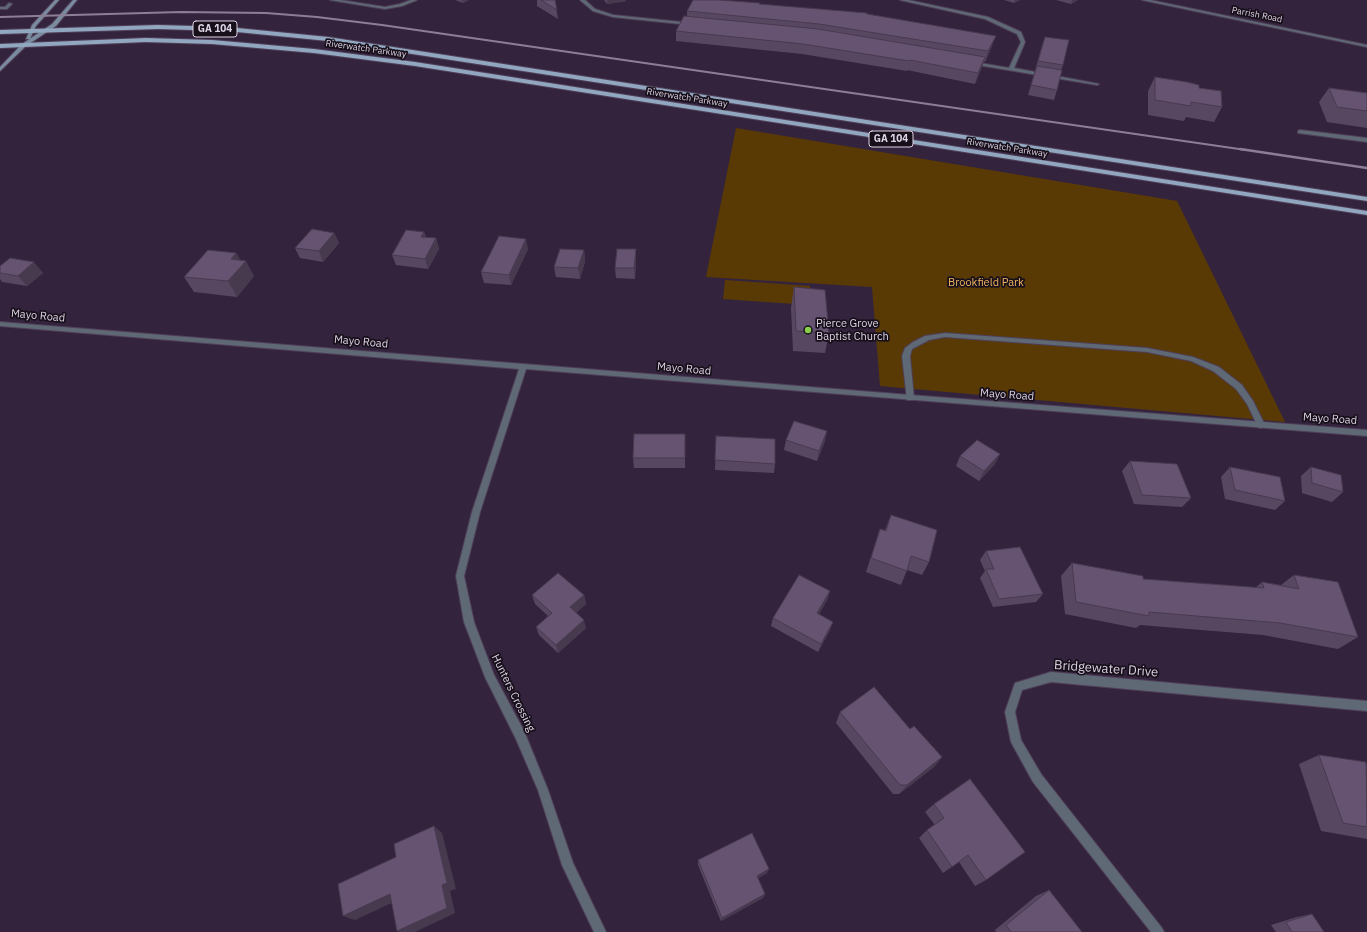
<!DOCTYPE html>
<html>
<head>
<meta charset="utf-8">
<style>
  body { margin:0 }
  canvas { display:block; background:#34233d }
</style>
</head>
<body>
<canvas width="1367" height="932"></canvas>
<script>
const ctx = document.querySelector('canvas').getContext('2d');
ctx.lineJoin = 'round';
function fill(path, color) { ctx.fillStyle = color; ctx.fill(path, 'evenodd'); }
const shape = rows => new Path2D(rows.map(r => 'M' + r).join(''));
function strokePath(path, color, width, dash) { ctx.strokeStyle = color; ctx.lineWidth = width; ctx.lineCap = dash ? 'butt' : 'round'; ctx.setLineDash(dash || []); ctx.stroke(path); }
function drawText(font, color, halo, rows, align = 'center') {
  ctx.font = font + ' "IBM Plex Sans",sans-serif'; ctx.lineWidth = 3.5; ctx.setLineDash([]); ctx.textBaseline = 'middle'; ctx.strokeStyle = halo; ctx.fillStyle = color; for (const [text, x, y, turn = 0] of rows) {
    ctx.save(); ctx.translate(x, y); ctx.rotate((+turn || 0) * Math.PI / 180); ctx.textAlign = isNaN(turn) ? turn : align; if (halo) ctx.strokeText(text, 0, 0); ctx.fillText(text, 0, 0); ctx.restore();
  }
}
const green = shape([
  [736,128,1177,201,1285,422,880,386,872,287,706,277],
  [725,280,810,286,810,305,723,299]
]);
const lane = shape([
  [9,3,12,4,7,9,0,9,0,7,5,7,9,3],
  [945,333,1147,348,1193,357,1219,367,1242,385,1253,401,1265,425,1261,428,1258,427,1247,404,1236,389,1213,371,1191,361,1147,352,945,337,929,340,912,349,910,356,914,398,913,400,907,400,902,356,905,348,913,342,925,336,945,333]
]);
const street = shape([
  [330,0,340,0,385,7,400,4,411,0,417,0,402,6,385,9,330,0],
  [580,0,585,0,595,9,613,15,691,23,693,24,691,25,613,17,593,11,580,0],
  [900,0,908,0,988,17,1021,32,1025,42,1014,68,1099,84,1097,85,972,64,972,62,974,62,1009,68,1021,42,1017,34,985,19,900,0],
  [1142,0,1150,0,1367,45,1367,47,1142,0],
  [1300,130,1367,138,1367,142,1298,133,1298,131,1300,130],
  [0,322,910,395,1367,430,1367,436,526,369,480,512,464,576,474,622,494,675,524,731,548,790,573,863,606,932,594,932,562,865,538,790,516,739,485,677,464,622,456,576,472,512,519,369,0,326,0,322],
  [1051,672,1367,701,1367,711,1051,682,1022,690,1015,712,1021,740,1041,774,1162,928,1164,932,1151,932,1033,782,1011,742,1005,712,1015,683,1051,672]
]);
const secondary = shape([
  [55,0,59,0,36,26,30,39,26,39,32,25,55,0],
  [73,0,77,0,56,26,26,46,0,71,0,67,22,44,52,24,73,0]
]);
const primary = shape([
  [158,25,227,27,328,37,1367,197,1367,201,328,41,227,31,158,29,0,34,0,30,158,25],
  [146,38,212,40,314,49,415,62,1367,211,1367,215,415,66,314,53,212,44,146,42,0,48,0,44,146,38]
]);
const railFar1 = shape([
  [0,17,181,12,266,13,317,17,382,25,1246,150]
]);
const rail = shape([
  [1240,149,1367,168]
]);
const wall = shape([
  [455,0,469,0,463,3],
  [537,0,555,0,558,19,537,6],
  [604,0,626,0,626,1,607,4],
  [1004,0,1020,0,1014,3],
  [1056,0,1078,0,1071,4],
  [759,4,867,14,992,46,985,62,984,61,982,67,975,84,907,70,907,71,802,54,676,41,676,31,687,16,687,11],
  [1045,37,1063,65,1061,70,1057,90,1054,100,1028,95,1042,46],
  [1155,77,1199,88,1222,107,1214,122,1186,117,1184,121,1148,115,1148,91],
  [1329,88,1367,93,1367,128,1327,122,1319,102],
  [424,232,426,237,436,238,439,249,428,269,396,265,392,255],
  [334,233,339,243,323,262,300,258,295,248],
  [528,249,511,285,484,283,481,272],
  [636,249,636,259,635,279,616,278,615,268],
  [584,250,585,261,580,279,556,277,554,267],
  [236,253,240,260,254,276,237,297,194,292,184,277],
  [0,266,43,273,27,286,2,282,0,279],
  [794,287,829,333,825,353,793,351,791,308],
  [685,434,685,468,634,468,633,458],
  [716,436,775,464,774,473,715,470],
  [786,440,825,441,817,461,784,450],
  [960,456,995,464,979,481,956,466],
  [1130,461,1191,498,1182,507,1134,504,1122,471],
  [1230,467,1285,501,1275,510,1225,499,1221,477],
  [1311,467,1343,492,1332,502,1302,493,1301,476],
  [891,515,929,562,922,575,907,570,901,585,866,572,880,529,885,530],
  [986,551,1043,594,1036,602,993,607,980,578,985,571,980,560],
  [1072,563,1143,579,1255,588,1262,582,1281,585,1294,575,1358,637,1338,649,1263,635,1140,625,1136,628,1065,614,1061,576],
  [830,591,827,600,819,614,830,630,818,652,771,626,773,618],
  [532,595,584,595,586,604,576,612,586,628,558,653,539,635,536,627,548,616,535,604],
  [840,712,910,729,942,757,934,767,899,794,893,794,836,723],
  [1319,755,1367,764,1367,839,1321,831,1299,764],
  [970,779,986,880,975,886,959,862,943,873,919,838,927,830,935,825,925,812,934,804],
  [698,860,767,873,758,878,765,894,763,898,721,921,698,865],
  [1049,890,1082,932,996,932,995,930,1036,896],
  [1312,914,1324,932,1276,932,1271,925,1297,917]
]);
const shadedWall = shape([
  [462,0,469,0,463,3],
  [607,0,626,0,626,1,607,4],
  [1015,0,1020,0,1014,3],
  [1072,0,1078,0,1071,4],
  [996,36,992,46,985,62,988,51],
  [985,57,982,67,975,84,978,73],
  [424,232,427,242,421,237],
  [334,233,339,243,323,262,319,251],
  [436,238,439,249,428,269,425,259],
  [526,239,528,249,511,285,509,275],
  [636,249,636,259,635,279,634,268],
  [584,250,585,261,580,279,578,268],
  [236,253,243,264,246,261,254,276,237,297,228,281,231,259],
  [34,262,43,273,27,286,18,276],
  [827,431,825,441,817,461,819,451],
  [1000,454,995,464,979,481,984,471],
  [830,591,827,600,815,621,817,613],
  [584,595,586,604,573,616,570,607],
  [584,620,586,628,558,653,556,645],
  [833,622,830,630,818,652,821,644],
  [942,757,934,767,899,794,907,785],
  [434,826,442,833,456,889,450,891,455,913,415,932,399,932,397,931,442,885],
  [769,869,767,873,755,880,757,876],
  [390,894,400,899,355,920,343,916],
  [765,894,763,898,721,921,722,918]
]);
const building = shape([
  [541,0,555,0,557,10,541,0],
  [693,0,719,0,760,3,759,4,867,13,867,14,996,36,988,51,819,24,687,11,693,0],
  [684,16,818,29,985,57,978,73,910,60,909,61,803,44,676,31,684,16],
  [1045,37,1069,40,1063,65,1038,61,1045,37],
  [1037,66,1062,70,1057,90,1031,85,1037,66],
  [1155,77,1187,82,1199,85,1199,88,1221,91,1222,107,1191,102,1191,106,1155,100,1155,77],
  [1329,88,1367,93,1367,111,1337,107,1329,88],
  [312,229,334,233,319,251,295,248,312,229],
  [406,230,424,232,421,237,436,238,425,259,392,255,406,230],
  [499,236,526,239,509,275,481,272,499,236],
  [560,249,584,250,578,268,554,267,560,249],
  [617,249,636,249,634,268,615,268,617,249],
  [208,250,236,253,231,259,246,261,228,281,184,277,208,250],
  [10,258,34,262,18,276,0,273,0,266,10,258],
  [794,287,825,290,829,333,796,331,794,287],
  [794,421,827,431,819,451,786,440,794,421],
  [634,434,685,434,685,458,633,458,634,434],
  [716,436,775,439,775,464,715,460,716,436],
  [977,440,1000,454,984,471,960,456,977,440],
  [1130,461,1177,464,1191,498,1142,495,1130,461],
  [1230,467,1280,477,1285,501,1235,490,1230,467],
  [1311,467,1341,475,1343,492,1312,483,1311,467],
  [891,515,937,530,929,562,911,556,907,571,871,558,880,529,886,531,891,515],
  [1020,547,1043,594,999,599,986,569,994,569,986,551,1020,547],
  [1072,563,1143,576,1143,579,1264,588,1262,582,1299,589,1294,575,1338,582,1358,637,1280,623,1149,612,1149,616,1076,602,1072,563],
  [558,573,584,595,570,607,584,620,556,645,536,627,552,613,532,595,558,573],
  [799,575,830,591,817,613,833,622,821,644,773,618,799,575],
  [874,687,910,729,914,726,942,757,907,785,900,785,840,712,874,687],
  [1319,755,1366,762,1367,827,1343,823,1319,755],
  [970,779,1025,852,986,880,968,855,952,867,927,830,944,818,934,804,970,779],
  [434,826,447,883,442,885,447,908,397,931,390,894,343,916,338,884,396,857,394,844,434,826],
  [752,833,769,869,757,876,765,894,722,918,698,860,752,833],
  [1049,890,1082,932,1011,932,1006,925,1049,890],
  [1312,914,1324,932,1292,932,1286,922,1312,914]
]);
const markers = [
  [808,330,4,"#88cf4a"]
];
const farStreetnames = [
  ["Parrish Road",1257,15,11],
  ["Riverwatch Parkway",366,49,8],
  ["Riverwatch Parkway",687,98,9],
  ["Riverwatch Parkway",1007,148,9]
];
const shields = [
  [215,29,44],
  [891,139,44]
];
const shieldNames = [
  ["GA 104",215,29],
  ["GA 104",891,139]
];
const parkNames = [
  ["Brookfield Park",986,283]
];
const streetNames = [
  ["Mayo Road",38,316,5],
  ["Mayo Road",361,342,5],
  ["Mayo Road",684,369,5],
  ["Mayo Road",1007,395,4],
  ["Mayo Road",1330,419,4],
  ["Hunters Crossing",513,693,64]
];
const poiNames = [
  ["Pierce Grove",816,324],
  ["Baptist Church",816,337]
];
const nearStreetnames = [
  ["Bridgewater Drive",1106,669,4]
];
fill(green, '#5a3a04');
strokePath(lane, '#4f3f58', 2);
strokePath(street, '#4f3f58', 2);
strokePath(secondary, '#4f3f58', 2);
strokePath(primary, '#4f3f58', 2);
fill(lane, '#5f6975');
fill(street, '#5f6975');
fill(secondary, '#7b8b9f');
fill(primary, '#91a6bf');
strokePath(railFar1, '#8c7e94', 2);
strokePath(rail, '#8c7e94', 2.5);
fill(wall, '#584761');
fill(shadedWall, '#473a4f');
fill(building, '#665371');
strokePath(building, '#473a4f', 1);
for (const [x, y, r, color] of markers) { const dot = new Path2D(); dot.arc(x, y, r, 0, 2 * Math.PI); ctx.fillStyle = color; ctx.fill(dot); strokePath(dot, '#17101b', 1.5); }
drawText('9px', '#ded3e4', '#17101b', farStreetnames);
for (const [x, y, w] of shields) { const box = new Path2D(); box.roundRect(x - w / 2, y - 8, w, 16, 3); ctx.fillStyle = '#17101b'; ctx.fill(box); strokePath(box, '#ded3e4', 1); }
drawText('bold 10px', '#ded3e4', null, shieldNames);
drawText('11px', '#f2b460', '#17101b', parkNames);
drawText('11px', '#ded3e4', '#17101b', streetNames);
drawText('11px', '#ded3e4', '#17101b', poiNames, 'left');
drawText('13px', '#ded3e4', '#17101b', nearStreetnames);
</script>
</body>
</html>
